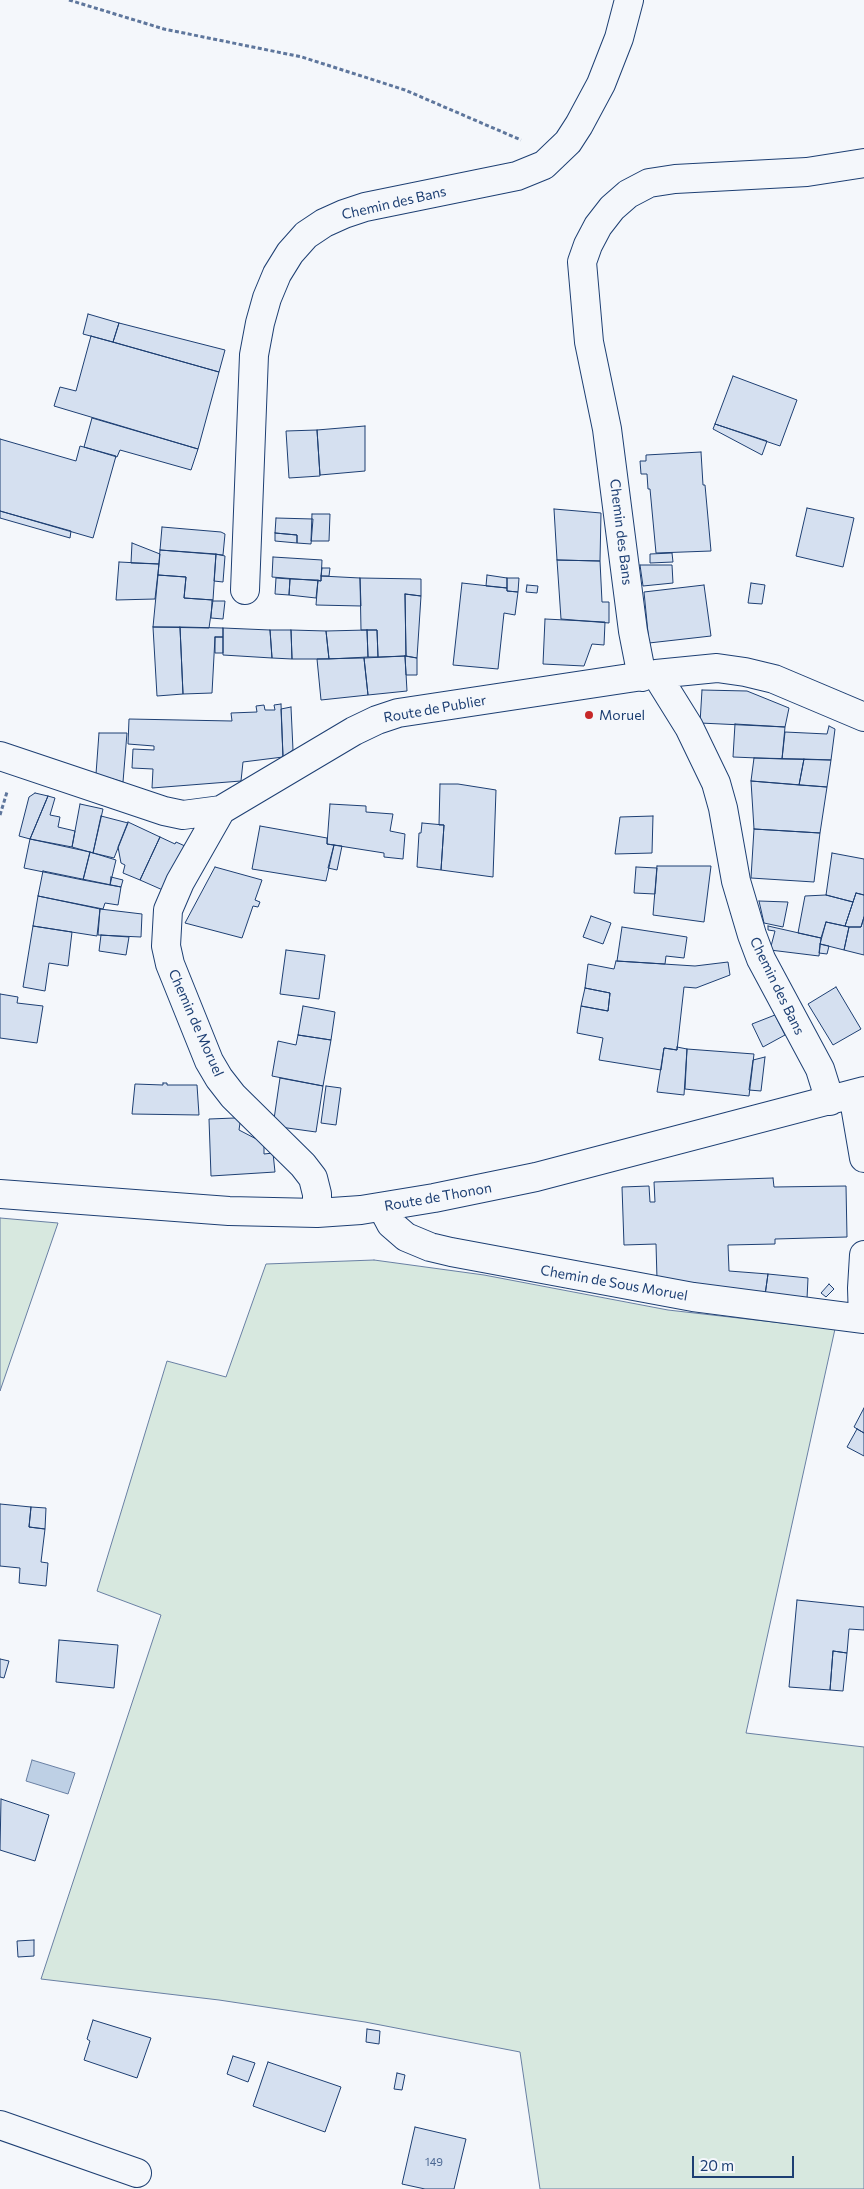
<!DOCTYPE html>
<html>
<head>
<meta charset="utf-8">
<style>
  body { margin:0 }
  #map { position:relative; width:864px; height:2189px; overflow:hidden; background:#f4f7fb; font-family:Commissioner,sans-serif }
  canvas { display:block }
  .scale { position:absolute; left:692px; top:2156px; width:102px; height:22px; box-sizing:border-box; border:2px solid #1d3f73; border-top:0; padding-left:6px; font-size:15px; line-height:18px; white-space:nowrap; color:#1d3f73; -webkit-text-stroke:4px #f4f7fb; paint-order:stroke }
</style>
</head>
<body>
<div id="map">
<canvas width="864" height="2189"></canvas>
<div class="scale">20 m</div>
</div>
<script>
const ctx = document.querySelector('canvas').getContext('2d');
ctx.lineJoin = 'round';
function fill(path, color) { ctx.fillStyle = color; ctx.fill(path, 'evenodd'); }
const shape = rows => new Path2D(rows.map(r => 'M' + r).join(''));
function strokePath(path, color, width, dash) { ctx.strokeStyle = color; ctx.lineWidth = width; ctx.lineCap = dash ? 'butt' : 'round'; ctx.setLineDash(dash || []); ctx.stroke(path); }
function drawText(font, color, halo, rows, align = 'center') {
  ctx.font = font + ' Commissioner,sans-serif'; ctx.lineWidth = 4; ctx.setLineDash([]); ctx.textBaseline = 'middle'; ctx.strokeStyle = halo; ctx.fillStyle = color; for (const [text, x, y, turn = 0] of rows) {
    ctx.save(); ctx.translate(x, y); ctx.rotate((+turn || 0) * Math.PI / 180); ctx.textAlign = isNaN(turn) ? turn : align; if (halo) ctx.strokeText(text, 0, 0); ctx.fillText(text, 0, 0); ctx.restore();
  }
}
const green = shape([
  [0,1218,58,1223,0,1391,0,1218],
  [374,1260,484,1275,668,1310,835,1329,746,1733,864,1747,864,2189,540,2189,520,2052,365,2022,219,2000,41,1979,161,1615,97,1591,167,1361,226,1377,266,1264,374,1260]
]);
const water = shape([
  [32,1760,75,1773,68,1794,26,1781,32,1760]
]);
const building = shape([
  [88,314,119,323,113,342,83,334,88,314],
  [119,323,225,350,219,372,113,342,119,323],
  [91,336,219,372,198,449,54,406,60,387,76,391,91,336],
  [733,376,797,400,780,446,715,424,733,376],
  [92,418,198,449,191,470,120,450,117,457,84,447,92,418],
  [715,424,767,441,762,455,713,429,715,424],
  [365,426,365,471,320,475,317,430,365,426],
  [317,430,320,476,289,478,286,431,317,430],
  [0,439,76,461,80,446,116,456,93,538,0,511,0,439],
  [701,452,703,485,705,485,711,551,656,553,650,489,648,489,647,474,641,474,640,461,646,461,646,455,701,452],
  [807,508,854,518,843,567,796,556,807,508],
  [554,509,601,513,600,561,557,560,554,509],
  [0,511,71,531,70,538,0,518,0,511],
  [312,514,330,514,329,541,311,541,312,514],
  [276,518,313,519,311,544,297,543,297,535,275,533,276,518],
  [162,527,221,532,225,534,223,555,160,550,162,527],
  [275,533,297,535,297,543,275,541,275,533],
  [132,543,160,554,159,564,131,563,132,543],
  [160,550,216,554,213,600,184,598,186,577,158,575,160,550],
  [672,553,673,562,650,563,650,554,672,553],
  [216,554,225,556,223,582,214,581,216,554],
  [273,557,322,560,321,581,272,577,273,557],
  [557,560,600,561,602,602,609,602,609,623,561,619,557,560],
  [119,562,159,564,155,599,116,600,119,562],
  [640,565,672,565,673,583,643,586,640,565],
  [322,568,330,568,329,576,321,576,322,568],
  [158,575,186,577,184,598,213,600,209,628,153,627,158,575],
  [487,575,507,578,507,588,486,586,487,575],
  [321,576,360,578,361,606,316,605,318,580,321,581,321,576],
  [276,578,290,579,289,595,275,594,276,578],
  [360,578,421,579,421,596,405,594,406,656,378,657,377,630,361,630,360,578],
  [507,578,519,578,518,592,507,591,507,578],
  [290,579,318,580,316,598,289,595,290,579],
  [462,583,507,588,507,591,518,592,515,615,504,613,498,669,453,665,462,583],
  [751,583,765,585,762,604,748,603,751,583],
  [527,585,538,586,537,593,526,592,527,585],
  [704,585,711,636,649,643,644,592,704,585],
  [405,594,421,596,417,658,406,656,405,594],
  [212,601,225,601,223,619,211,618,212,601],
  [545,619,605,622,604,645,592,644,584,666,543,664,545,619],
  [153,627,180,627,183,694,157,696,153,627],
  [180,627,223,628,223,637,215,637,212,693,183,694,180,627],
  [223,628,270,630,272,658,223,655,223,628],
  [270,630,291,630,292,659,272,658,270,630],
  [291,630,326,631,329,659,292,659,291,630],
  [367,630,377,630,378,657,368,657,367,630],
  [367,630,368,657,329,659,326,631,367,630],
  [215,637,223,637,223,653,215,653,215,637],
  [405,656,417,658,417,675,406,675,405,656],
  [405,656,407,691,368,695,364,658,405,656],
  [364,658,368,695,321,700,317,659,364,658],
  [702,690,747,691,789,708,785,727,700,723,702,690],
  [281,704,283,757,243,762,241,781,152,788,153,769,132,768,133,749,154,750,154,746,128,744,129,719,232,721,231,713,257,712,256,706,264,705,265,710,275,710,274,705,281,704],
  [291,707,293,750,283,757,281,709,291,707],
  [735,724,785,727,782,759,733,757,735,724],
  [829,726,835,729,831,760,782,759,785,732,827,734,829,726],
  [99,733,127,733,123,782,96,774,99,733],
  [754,758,804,759,799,785,751,781,754,758],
  [804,759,831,760,827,787,799,785,804,759],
  [751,781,827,787,820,833,754,829,751,781],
  [440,784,458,784,496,790,493,877,441,870,444,825,439,825,440,784],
  [35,793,48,796,30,839,19,836,29,797,35,793],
  [48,796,55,798,50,815,60,817,58,827,75,831,72,847,30,839,48,796],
  [80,804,103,809,93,853,72,847,80,804],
  [330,804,366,806,366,812,393,814,390,831,405,834,403,859,384,857,384,853,327,844,330,804],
  [101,816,128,823,114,858,93,853,101,816],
  [653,816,652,853,615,854,620,817,653,816],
  [128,822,160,837,140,880,123,873,125,865,121,863,118,847,128,822],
  [422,823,444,825,441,870,417,867,419,833,421,833,422,823],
  [260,826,327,838,327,844,334,845,326,881,252,869,260,826],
  [754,829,820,833,814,882,751,878,754,829],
  [160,837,175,844,176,842,185,846,165,891,140,880,160,837],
  [30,839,90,852,83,880,24,868,30,839],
  [334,845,342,846,337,870,328,868,334,845],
  [90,852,116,860,110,885,83,880,90,852],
  [832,853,864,859,864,895,856,893,853,902,826,895,832,853],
  [657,866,711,866,704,922,653,915,657,866],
  [215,867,262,880,255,900,260,902,258,907,253,906,242,938,185,923,215,867],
  [636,867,657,868,655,894,634,893,636,867],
  [43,871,121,887,118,905,105,903,103,909,38,896,43,871],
  [111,877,123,880,121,887,110,885,111,877],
  [856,893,864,895,864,917,861,927,849,927,845,926,856,893],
  [826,895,853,902,845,926,826,922,821,938,798,933,805,896,826,895],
  [38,896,100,909,97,936,33,926,38,896],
  [759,901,788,902,783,927,764,923,759,901],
  [100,909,142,914,141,937,98,935,100,909],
  [591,916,611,923,603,944,583,937,591,916],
  [864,917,864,955,844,950,849,927,861,927,864,917],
  [826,922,849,927,844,950,820,944,826,922],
  [33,926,72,932,68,966,49,963,45,991,23,987,33,926],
  [768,926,821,938,819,956,770,950,775,931,768,930,768,926],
  [622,927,687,937,684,958,666,956,665,964,617,961,622,927],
  [101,935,129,937,126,955,99,951,101,935],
  [820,944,829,946,827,954,819,953,820,944],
  [286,950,325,955,319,999,280,994,286,950],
  [616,961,695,966,728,962,730,975,696,988,684,987,677,1050,664,1048,661,1070,599,1060,603,1038,577,1033,581,1006,608,1011,610,993,585,988,588,964,614,969,616,961],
  [836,987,861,1029,833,1045,808,1004,836,987],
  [585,988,610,993,608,1011,581,1006,585,988],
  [0,994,18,997,17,1003,43,1006,37,1043,0,1038,0,994],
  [303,1006,335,1012,331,1040,298,1035,303,1006],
  [775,1015,785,1035,763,1047,752,1024,775,1015],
  [298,1035,331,1040,323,1086,272,1076,278,1041,296,1045,298,1035],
  [677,1047,687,1049,684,1095,657,1092,664,1048,677,1050,677,1047],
  [687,1049,754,1054,749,1096,685,1089,687,1049],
  [765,1057,761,1091,749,1090,753,1060,765,1057],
  [280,1078,323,1086,316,1132,273,1126,280,1078],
  [163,1083,167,1083,167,1085,197,1085,199,1115,132,1114,135,1084,163,1085,163,1083],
  [326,1086,341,1088,336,1125,321,1123,326,1086],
  [235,1118,240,1123,239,1130,264,1143,264,1154,273,1153,275,1172,211,1176,209,1119,235,1118],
  [773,1178,774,1187,846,1186,847,1237,775,1239,775,1244,728,1245,729,1271,768,1274,765,1295,657,1279,656,1244,624,1245,622,1187,649,1186,650,1202,655,1202,654,1182,773,1178],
  [768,1274,808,1278,807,1299,765,1295,768,1274],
  [829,1284,834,1289,826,1297,821,1293,829,1284],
  [864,1408,864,1433,854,1427,864,1408],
  [857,1429,864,1433,864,1456,847,1447,857,1429],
  [0,1504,31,1507,29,1527,45,1529,41,1562,48,1563,46,1586,19,1583,20,1568,0,1566,0,1504],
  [31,1507,46,1508,45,1529,29,1527,31,1507],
  [797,1600,864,1607,864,1630,849,1629,847,1653,833,1651,830,1690,789,1687,797,1600],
  [59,1640,118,1645,114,1688,56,1682,59,1640],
  [833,1651,847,1653,843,1691,830,1690,833,1651],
  [0,1659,9,1661,4,1678,0,1677,0,1659],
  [1,1799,49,1815,35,1861,0,1850,1,1799],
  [34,1940,34,1956,18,1957,17,1941,34,1940],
  [93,2020,151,2038,137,2078,84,2060,90,2041,87,2039,93,2020],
  [367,2029,380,2031,379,2044,366,2042,367,2029],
  [233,2056,255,2063,248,2082,227,2074,233,2056],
  [268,2062,341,2087,325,2132,253,2106,268,2062],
  [397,2073,405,2075,402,2090,394,2089,397,2073],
  [415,2127,466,2139,454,2189,425,2189,402,2184,415,2127]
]);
const path = shape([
  [69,0,164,29,302,57,405,90,521,140],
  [0,815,7,792]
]);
const minor = shape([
  [245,590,254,355,260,323,267,298,277,274,290,253,306,235,324,223,344,214,365,207,517,176,544,165,568,142,579,125,601,84,619,38,629,0],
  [656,674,689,727,716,783,723,808,736,881,752,935,761,959,820,1069,830,1101],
  [642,677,633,631,607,429,589,342,582,262,588,245,598,226,612,208,628,194,649,183,675,179,807,172,864,163],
  [0,756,164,811,183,815,221,810,354,731,377,720,398,713,656,674,717,668,745,672,774,679,864,717],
  [221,810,180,882,168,910,166,946,170,964,209,1061,219,1078,233,1096,303,1165,313,1178,317,1194,317,1213],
  [853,1094,864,1158],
  [0,1194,229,1211,317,1213,361,1210,434,1198,536,1177,864,1091],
  [382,1207,391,1224,406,1237,430,1247,451,1252,693,1297,864,1319],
  [863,1319,862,1288,864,1255],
  [0,2125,137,2173]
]);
const markers = [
  [589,715,5,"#c62828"]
];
const numberNames = [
  ["149",434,2162]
];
const streetNames = [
  ["Chemin des Bans",394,203,-13],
  ["Chemin des Bans",621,532,83],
  ["Route de Publier",435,709,-10],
  ["Chemin des Bans",777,986,64],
  ["Chemin de Moruel",196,1023,66],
  ["Route de Thonon",438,1197,-10],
  ["Chemin de Sous Moruel",614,1283,10]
];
const poiNames = [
  ["Moruel",599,715]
];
fill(green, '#d7e8df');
strokePath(green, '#687fa3', 1);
fill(water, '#bed0e5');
strokePath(water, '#687fa3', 1);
fill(building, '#d5e0f0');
strokePath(building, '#1d3f73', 1);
strokePath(minor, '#1d3f73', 30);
strokePath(path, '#5e769c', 3, [4, 2.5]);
strokePath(minor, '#f4f7fb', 28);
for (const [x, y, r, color] of markers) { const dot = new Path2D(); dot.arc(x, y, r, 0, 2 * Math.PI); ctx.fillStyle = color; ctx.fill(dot); strokePath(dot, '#f4f7fb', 2); }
drawText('11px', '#4b6792', null, numberNames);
drawText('14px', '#1d3f73', '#f4f7fb', streetNames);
drawText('14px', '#1d3f73', '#f4f7fb', poiNames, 'left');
</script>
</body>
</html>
